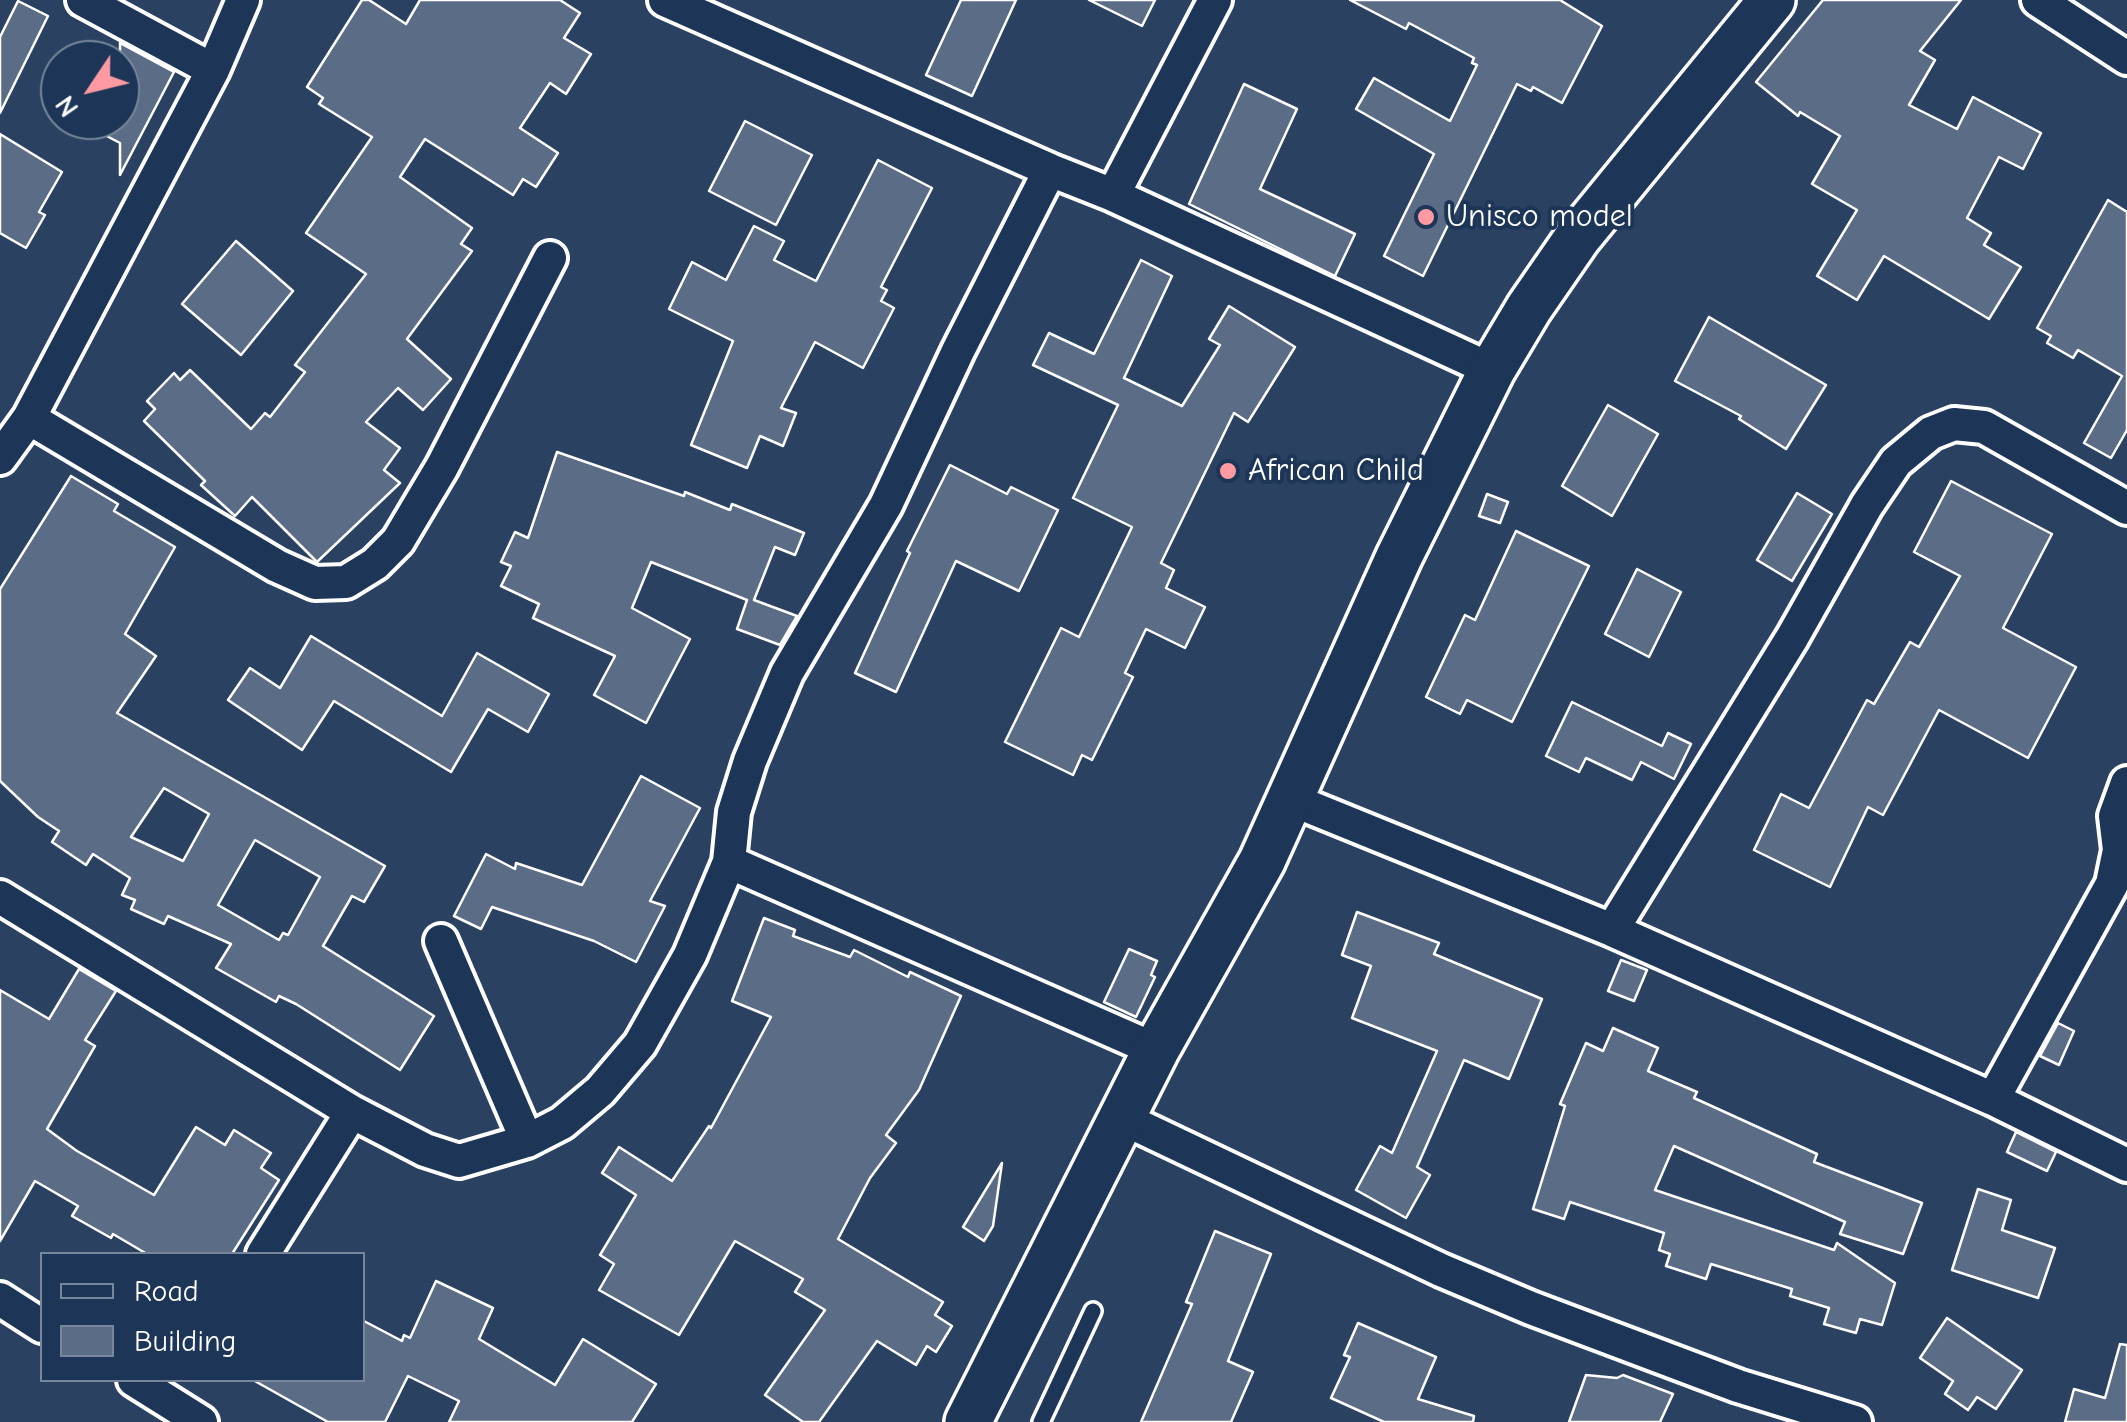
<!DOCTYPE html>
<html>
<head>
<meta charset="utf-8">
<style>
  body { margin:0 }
  #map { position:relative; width:2127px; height:1422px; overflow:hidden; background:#2a4161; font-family:"Comic Neue",sans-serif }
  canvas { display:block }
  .legend { position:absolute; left:40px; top:1252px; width:325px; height:130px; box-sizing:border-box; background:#1d3557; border:2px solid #77869a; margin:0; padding:12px 18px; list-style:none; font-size:30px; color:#fff }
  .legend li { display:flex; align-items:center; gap:20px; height:50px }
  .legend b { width:50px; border:2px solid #77869a }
  .north { position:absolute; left:40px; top:40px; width:100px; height:100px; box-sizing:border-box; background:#1d3557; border:2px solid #77869a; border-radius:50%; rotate:235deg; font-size:28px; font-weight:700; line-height:40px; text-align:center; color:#fff }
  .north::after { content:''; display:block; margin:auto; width:35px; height:45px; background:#ff9aa2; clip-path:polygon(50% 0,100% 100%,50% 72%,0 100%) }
</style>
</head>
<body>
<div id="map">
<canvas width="2127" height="1422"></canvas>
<ul class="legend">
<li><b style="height:12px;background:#1d3557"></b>Road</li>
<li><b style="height:28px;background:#5b6c86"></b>Building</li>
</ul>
<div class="north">N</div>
</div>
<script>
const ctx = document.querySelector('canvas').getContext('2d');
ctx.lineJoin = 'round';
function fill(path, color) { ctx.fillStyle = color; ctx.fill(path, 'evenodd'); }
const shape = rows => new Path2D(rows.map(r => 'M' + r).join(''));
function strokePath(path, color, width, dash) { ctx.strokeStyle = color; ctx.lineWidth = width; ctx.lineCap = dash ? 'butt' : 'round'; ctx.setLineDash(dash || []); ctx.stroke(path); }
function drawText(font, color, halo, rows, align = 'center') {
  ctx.font = font + ' "Comic Neue",sans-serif'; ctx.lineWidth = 8; ctx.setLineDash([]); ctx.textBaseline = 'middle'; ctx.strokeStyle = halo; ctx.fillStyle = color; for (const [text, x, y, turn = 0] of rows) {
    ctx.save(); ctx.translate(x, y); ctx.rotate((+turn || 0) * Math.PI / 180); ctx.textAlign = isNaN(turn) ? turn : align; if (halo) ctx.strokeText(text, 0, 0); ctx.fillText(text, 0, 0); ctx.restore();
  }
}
const building = shape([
  [362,0,369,0,406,24,420,0,560,0,580,13,564,38,591,54,566,94,550,83,520,128,558,153,536,187,523,179,513,195,425,139,400,177,472,228,461,244,472,251,407,339,451,379,423,410,398,388,366,422,400,448,384,470,400,483,317,562,252,497,235,516,201,485,205,481,144,421,155,409,147,401,174,373,180,380,190,370,251,429,265,413,270,417,305,372,295,365,366,274,306,233,372,137,319,104,323,98,307,87,362,0],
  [961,0,1016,0,972,96,926,75,961,0],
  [1089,0,1155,0,1142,26,1089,0],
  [1350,0,1560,0,1602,26,1562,103,1533,87,1531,91,1517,84,1423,276,1384,256,1434,154,1356,109,1374,78,1450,121,1477,65,1472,63,1474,58,1409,23,1406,29,1350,0],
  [1823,0,1961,0,1920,51,1935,60,1909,105,1957,129,1973,97,2041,133,2023,169,1999,157,1967,218,1991,233,1984,245,2021,267,1989,319,1884,256,1857,300,1817,276,1857,210,1812,184,1840,136,1800,112,1798,116,1756,82,1823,0],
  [18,1,48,16,0,113,0,37,18,1],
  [120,43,174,72,120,175,120,143,76,120,120,120,120,43],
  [1244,84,1297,109,1260,189,1355,234,1335,276,1189,204,1244,84],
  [745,121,812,155,776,225,709,191,745,121],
  [0,134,62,172,39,212,45,215,26,248,0,233,0,134],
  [878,160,932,188,881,287,887,290,881,301,894,308,863,368,815,342,781,408,796,413,783,446,760,436,747,468,691,445,733,341,669,309,692,262,726,280,754,226,784,241,774,260,816,281,878,160],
  [2108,200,2127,212,2127,430,2111,458,2084,443,2122,376,2078,350,2073,358,2047,343,2051,336,2037,328,2108,200],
  [236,241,293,291,241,355,182,304,236,241],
  [1141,260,1172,276,1124,378,1182,406,1220,345,1209,339,1229,306,1295,347,1248,422,1234,413,1161,563,1174,570,1166,588,1205,607,1185,648,1146,629,1125,673,1133,677,1092,760,1082,755,1073,775,1005,742,1061,628,1079,637,1132,527,1073,498,1118,405,1033,365,1049,333,1094,354,1141,260],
  [1709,317,1826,385,1786,449,1739,419,1741,416,1675,381,1709,317],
  [1608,405,1658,434,1612,516,1562,486,1608,405],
  [557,452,684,496,685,492,730,510,732,504,804,533,795,555,775,547,754,600,797,616,780,645,737,629,747,600,651,562,632,608,690,639,646,723,594,695,615,656,533,618,539,604,501,586,511,566,501,562,515,532,528,538,557,452],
  [950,465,1007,494,1011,487,1058,510,1019,591,956,561,896,692,855,673,910,553,907,551,950,465],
  [71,476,118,504,114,511,175,547,125,634,156,656,117,713,385,866,364,902,352,896,323,946,434,1016,400,1070,296,1004,279,996,276,1002,216,968,231,944,168,916,164,924,131,909,135,900,122,895,130,878,93,854,86,865,52,842,59,831,38,817,0,781,0,589,71,476],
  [164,788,209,814,183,861,131,837,164,788],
  [255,840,320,877,288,935,283,933,279,940,218,905,255,840],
  [1951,481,2052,534,2003,628,2076,667,2028,758,1939,710,1883,815,1868,807,1830,887,1754,850,1781,794,1809,808,1867,700,1874,704,1910,642,1919,647,1960,576,1914,552,1951,481],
  [1797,493,1832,514,1792,581,1757,560,1797,493],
  [1487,494,1508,502,1500,523,1479,516,1487,494],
  [1516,531,1589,566,1512,722,1467,700,1460,714,1426,697,1465,615,1475,620,1516,531],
  [1637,569,1681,592,1649,657,1605,634,1637,569],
  [311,636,442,716,477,653,549,694,528,732,488,709,451,772,334,701,302,750,228,700,250,668,280,688,311,636],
  [1572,702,1662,746,1668,733,1691,744,1674,779,1641,762,1632,780,1586,758,1579,772,1546,756,1572,702],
  [641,776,700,808,650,901,665,906,636,962,594,941,492,907,481,929,454,916,486,854,515,869,516,863,582,885,641,776],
  [1357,912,1439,943,1434,954,1542,999,1509,1079,1464,1060,1417,1167,1430,1175,1406,1218,1356,1190,1380,1146,1392,1153,1437,1051,1352,1018,1371,966,1342,955,1357,912],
  [764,918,795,930,793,936,850,957,854,950,908,977,910,972,961,996,919,1090,886,1135,896,1143,870,1178,838,1239,943,1302,935,1315,952,1326,936,1352,927,1346,916,1365,877,1341,819,1422,803,1422,765,1395,825,1310,795,1292,803,1279,735,1241,679,1335,599,1290,614,1264,600,1255,636,1195,602,1173,619,1147,672,1181,709,1126,711,1128,771,1017,732,1001,764,918],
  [1129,949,1157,961,1151,975,1155,977,1136,1017,1104,1002,1129,949],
  [1621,960,1647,970,1634,1001,1608,991,1621,960],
  [79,969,116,991,85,1040,95,1046,47,1129,77,1151,154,1195,196,1127,225,1145,234,1130,271,1153,261,1168,279,1180,232,1254,147,1254,113,1234,111,1238,72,1216,78,1206,35,1181,0,1241,0,990,49,1019,79,969],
  [2058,1023,2074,1031,2059,1065,2040,1056,2058,1023],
  [1613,1028,1658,1048,1648,1071,1697,1092,1694,1098,1817,1154,1814,1162,1922,1203,1903,1254,1840,1234,1845,1222,1674,1146,1655,1190,1834,1250,1837,1243,1895,1283,1882,1325,1860,1319,1856,1333,1824,1324,1829,1308,1790,1296,1792,1289,1711,1264,1706,1279,1666,1266,1670,1254,1659,1250,1664,1233,1570,1202,1564,1219,1533,1209,1565,1106,1560,1104,1586,1043,1603,1051,1613,1028],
  [2016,1132,2056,1152,2047,1171,2007,1152,2016,1132],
  [1002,1163,993,1226,984,1241,963,1227,1002,1163],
  [1978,1189,2011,1200,2002,1230,2055,1248,2038,1298,1952,1270,1978,1189],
  [1215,1231,1271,1254,1228,1361,1253,1372,1231,1422,1141,1422,1192,1304,1186,1302,1215,1231],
  [436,1281,493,1308,479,1339,555,1385,583,1339,656,1384,632,1422,449,1422,459,1401,408,1376,385,1422,328,1422,253,1380,362,1380,362,1320,402,1341,404,1335,410,1338,436,1281],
  [1947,1318,2022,1370,1996,1409,1977,1397,1968,1410,1945,1394,1953,1381,1920,1358,1947,1318],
  [1358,1323,1436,1357,1418,1399,1474,1416,1473,1422,1384,1422,1331,1398,1350,1357,1344,1355,1358,1323],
  [2120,1344,2127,1345,2127,1422,2065,1422,2074,1389,2105,1398,2120,1344],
  [1586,1375,1617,1378,1623,1375,1673,1394,1660,1422,1569,1422,1586,1375]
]);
const lane = shape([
  [1041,1422,1093,1311]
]);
const street = shape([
  [83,0,213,70],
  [665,0,1050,170,1113,195,1492,370],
  [2038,0,2127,58],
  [1113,195,1215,0],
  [29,418,277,566,315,583,346,582,375,564,398,541,442,467,550,258],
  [0,458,29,418,213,70,243,0],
  [1290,799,1612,930,1993,1099,2127,1165],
  [729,862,1156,1050],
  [0,897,352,1112,425,1150,459,1161,527,1141,562,1123,600,1091,640,1044,690,955,729,862,734,812,750,761,787,673,886,505,958,351,1050,170],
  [1612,930,1792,638,1867,505,1896,462,1931,433,1954,424,1984,427,2127,508],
  [441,941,527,1141],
  [1993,1099,2112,884,2119,850,2115,816,2127,783],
  [1122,1118,1441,1270,1531,1308,1738,1386,1855,1422],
  [263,1254,352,1112],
  [0,1299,42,1326],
  [134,1380,201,1422]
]);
const secondary = shape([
  [968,1422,1156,1050,1262,861,1399,557,1492,370,1529,308,1578,237,1772,0]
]);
const markers = [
  [1426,217,10,"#ff9aa2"],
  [1228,471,10,"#ff9aa2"]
];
const poiNames = [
  ["Unisco model",1446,217],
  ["African Child",1248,471]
];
fill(building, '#5b6c86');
strokePath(building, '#fff', 2.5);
strokePath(lane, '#fff', 22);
strokePath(street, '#fff', 40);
strokePath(secondary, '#fff', 52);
strokePath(lane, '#1d3557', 15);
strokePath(street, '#1d3557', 32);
strokePath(secondary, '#1d3557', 45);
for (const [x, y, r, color] of markers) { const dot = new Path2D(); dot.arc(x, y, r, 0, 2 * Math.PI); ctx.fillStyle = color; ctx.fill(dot); strokePath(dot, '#1d3557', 4); }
drawText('32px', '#fff', '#1d3557', poiNames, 'left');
</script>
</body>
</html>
